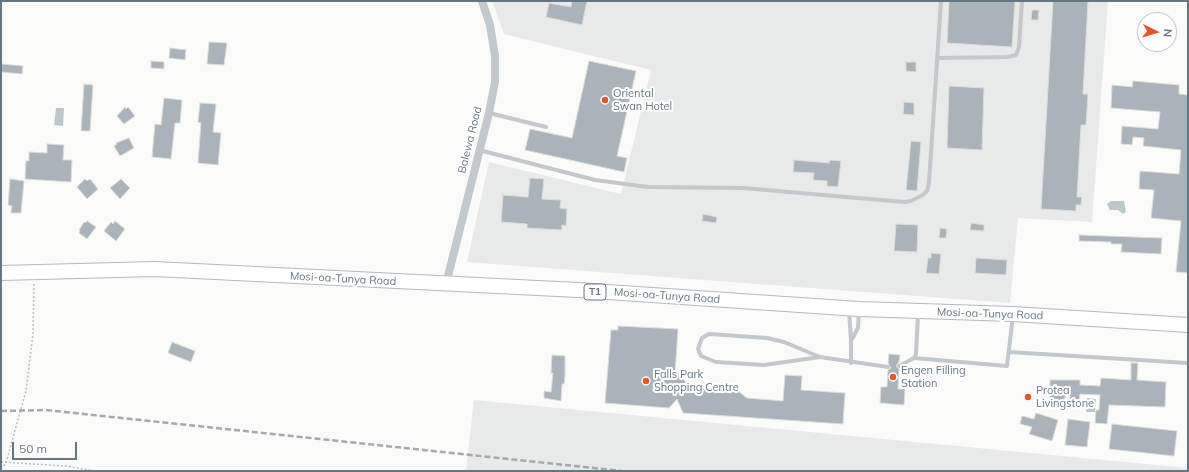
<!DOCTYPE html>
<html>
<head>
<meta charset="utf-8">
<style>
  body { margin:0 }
  #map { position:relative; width:1189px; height:472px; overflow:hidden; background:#fafaf8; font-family:Mulish,sans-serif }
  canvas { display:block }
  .frame { position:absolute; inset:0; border:2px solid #657683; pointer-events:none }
  .north { position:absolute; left:1137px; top:12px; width:40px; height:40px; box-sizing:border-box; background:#fff; border:1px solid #c1c8cd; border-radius:50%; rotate:95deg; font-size:11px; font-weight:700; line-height:16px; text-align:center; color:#657683 }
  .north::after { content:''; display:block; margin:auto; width:14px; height:18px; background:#e4572e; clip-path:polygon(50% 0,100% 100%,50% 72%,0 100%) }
  .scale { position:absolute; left:12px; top:442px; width:65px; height:18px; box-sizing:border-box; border:2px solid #657683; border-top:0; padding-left:5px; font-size:12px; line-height:14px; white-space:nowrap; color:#657683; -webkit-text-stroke:3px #fff; paint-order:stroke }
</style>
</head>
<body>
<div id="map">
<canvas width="1189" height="472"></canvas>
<div class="frame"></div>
<div class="north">N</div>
<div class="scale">50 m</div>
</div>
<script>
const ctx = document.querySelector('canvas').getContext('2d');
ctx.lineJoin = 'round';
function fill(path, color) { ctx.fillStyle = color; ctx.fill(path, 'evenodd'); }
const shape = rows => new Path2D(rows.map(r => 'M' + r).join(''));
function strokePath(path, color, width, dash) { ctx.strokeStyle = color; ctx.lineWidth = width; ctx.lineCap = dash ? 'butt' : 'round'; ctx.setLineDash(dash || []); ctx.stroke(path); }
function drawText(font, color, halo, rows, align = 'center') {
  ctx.font = font + ' Mulish,sans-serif'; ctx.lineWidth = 4; ctx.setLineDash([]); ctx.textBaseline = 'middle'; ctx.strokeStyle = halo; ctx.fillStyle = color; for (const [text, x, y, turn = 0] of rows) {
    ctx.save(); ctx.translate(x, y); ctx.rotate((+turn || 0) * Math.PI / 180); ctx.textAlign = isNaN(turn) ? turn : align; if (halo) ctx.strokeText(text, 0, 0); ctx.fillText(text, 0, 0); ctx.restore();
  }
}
const built = shape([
  [492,1,1108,1,1092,222,1018,218,1010,303,467,262,489,162,621,194,651,70,504,34],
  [474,400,1188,468,1188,471,466,471]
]);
const water = shape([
  [56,108,64,108,63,126,54,125],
  [1111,201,1124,201,1126,212,1123,214,1118,210,1110,210,1107,204],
  [1087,398,1096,399,1095,412,1086,412]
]);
const building = shape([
  [572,1,587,1,582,25,546,17,549,3,571,7,572,1],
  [949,1,1015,1,1012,47,947,43,949,1],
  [1053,1,1088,1,1083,94,1088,94,1086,125,1081,125,1077,197,1082,197,1081,205,1076,205,1076,211,1041,209,1053,1],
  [1032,10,1039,10,1038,20,1031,20,1032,10],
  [209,42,227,43,224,65,207,64,209,42],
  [170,48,186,50,185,60,169,58,170,48],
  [151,61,164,62,164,69,151,68,151,61],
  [589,61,636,71,617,156,627,158,624,172,525,150,530,129,572,138,589,61],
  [906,62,916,62,916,72,906,71,906,62],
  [1,64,23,66,22,74,1,72,1,64],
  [1133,81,1179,85,1179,94,1188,95,1188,273,1176,272,1181,221,1151,218,1154,190,1139,189,1140,171,1179,174,1181,150,1143,146,1144,138,1133,137,1132,145,1121,144,1122,126,1158,129,1160,112,1111,108,1112,85,1132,87,1133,81],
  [84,84,93,85,90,131,81,131,84,84],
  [949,86,984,88,982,150,947,148,949,86],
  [164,98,182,100,180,123,175,123,171,159,152,157,155,124,161,125,164,98],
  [904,102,914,103,914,115,903,114,904,102],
  [200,103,216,104,213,132,221,133,218,165,198,163,201,123,198,122,200,103],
  [125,107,126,109,128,107,135,116,124,124,117,116,125,107],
  [129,138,134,148,120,156,114,146,117,144,116,143,129,138],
  [911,141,921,142,917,191,906,190,911,141],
  [47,144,64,145,63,160,72,160,71,182,25,179,26,161,29,161,29,152,47,153,47,144],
  [794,160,829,163,830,160,841,161,838,187,827,186,827,181,813,180,814,173,793,172,794,160],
  [530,178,544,179,542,199,561,200,560,208,567,209,566,226,562,225,562,230,527,228,527,224,501,222,503,195,528,197,530,178],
  [10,179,24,181,21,213,11,213,12,206,8,205,10,179],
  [85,179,87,181,90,179,98,189,87,199,77,187,85,179],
  [121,179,130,188,120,199,110,188,121,179],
  [703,214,717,217,716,223,702,221,703,214],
  [87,221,96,227,87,239,79,233,80,231,79,230,84,222,85,223,87,221],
  [115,221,125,229,116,241,104,231,111,222,113,224,115,221],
  [971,223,984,225,984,231,970,230,971,223],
  [896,224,918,225,917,252,894,251,896,224],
  [940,228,947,229,946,238,939,238,940,228],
  [1079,235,1162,238,1161,254,1121,252,1122,244,1111,244,1111,242,1079,241,1079,235],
  [931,253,941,254,939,274,926,273,928,258,931,258,931,253],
  [976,258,1007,260,1006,275,975,273,976,258],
  [618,326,678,329,675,374,681,375,689,388,738,391,747,398,783,401,785,375,802,376,801,390,845,393,843,424,683,413,677,399,669,408,605,403,611,330,618,330,618,326],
  [172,342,195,351,191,362,168,353,172,342],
  [889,354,900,355,899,362,896,366,899,369,898,389,905,389,904,405,880,403,881,387,887,387,888,370,891,368,888,363,889,354],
  [552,355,565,356,565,376,564,384,562,384,561,401,544,398,544,391,551,392,553,373,551,373,552,355],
  [1131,363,1138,363,1137,380,1166,382,1165,407,1109,405,1107,424,1095,423,1096,410,1099,410,1100,395,1080,394,1079,404,1070,403,1070,396,1066,395,1063,403,1050,403,1050,380,1080,380,1080,385,1100,386,1101,378,1131,380,1131,363],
  [1036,413,1058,420,1052,441,1029,434,1032,427,1020,424,1022,416,1034,419,1036,413],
  [1068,419,1090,422,1087,447,1065,445,1068,419],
  [1112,424,1177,431,1174,456,1109,449,1112,424]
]);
const path = shape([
  [1,462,67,466,94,471],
  [1,469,6,463,26,391,33,333,34,284]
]);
const service = shape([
  [938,58,1007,57,1016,55,1019,47,1022,1],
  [489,113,546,127],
  [479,150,595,180,648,187,743,188,904,202,911,201,923,195,927,191,929,183,941,1],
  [849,311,851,340,851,363],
  [852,339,858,328,859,312],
  [1009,352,1188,363],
  [820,357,764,365,716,362,701,356,698,349,702,338,709,334,767,338,784,342,820,357,888,367],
  [914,358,1007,366,1013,316],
  [899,366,914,358,916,354,918,314]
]);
const minor = shape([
  [446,284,489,113,495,82,495,56,490,25,482,1]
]);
const trunk = shape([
  [1,273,155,269,578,290,859,309,1013,314,1188,325]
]);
const rail = shape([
  [1,411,46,410,622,471]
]);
const markers = [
  [605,100,4,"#e4572e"],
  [893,377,4,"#e4572e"],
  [646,381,4,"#e4572e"],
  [1028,397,4,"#e4572e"]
];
const shields = [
  [595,292,22]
];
const shieldNames = [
  ["T1",595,292]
];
const poiNames = [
  ["Oriental",613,94],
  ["Swan Hotel",613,107],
  ["Engen Filling",901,371],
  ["Station",901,384],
  ["Falls Park",654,375],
  ["Shopping Centre",654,388],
  ["Protea",1036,391],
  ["Livingstone",1036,404]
];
const streetNames = [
  ["Balewa Road",470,140,-76],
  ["Mosi-oa-Tunya Road",343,279,3],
  ["Mosi-oa-Tunya Road",667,296,4],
  ["Mosi-oa-Tunya Road",990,314,2]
];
fill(built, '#e8e9e9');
fill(water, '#bbc7cb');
fill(building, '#aab3b9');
strokePath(building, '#dcdcda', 1);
strokePath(trunk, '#b4b9bd', 16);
strokePath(path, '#bbbfc2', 1.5, [2, 2]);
strokePath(service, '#c3c8cc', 4);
strokePath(minor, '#c3c8cc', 8);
strokePath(trunk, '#fff', 14);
strokePath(rail, '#a2aab0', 2.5, [6, 3]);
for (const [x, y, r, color] of markers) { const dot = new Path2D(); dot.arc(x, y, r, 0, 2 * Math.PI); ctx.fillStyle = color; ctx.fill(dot); strokePath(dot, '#fff', 1.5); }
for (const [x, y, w] of shields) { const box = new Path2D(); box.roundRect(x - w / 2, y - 8, w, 16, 3); ctx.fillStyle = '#fff'; ctx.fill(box); strokePath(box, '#657683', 1); }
drawText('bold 10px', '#657683', null, shieldNames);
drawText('11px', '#657683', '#fff', poiNames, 'left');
drawText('11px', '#657683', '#fff', streetNames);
</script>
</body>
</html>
